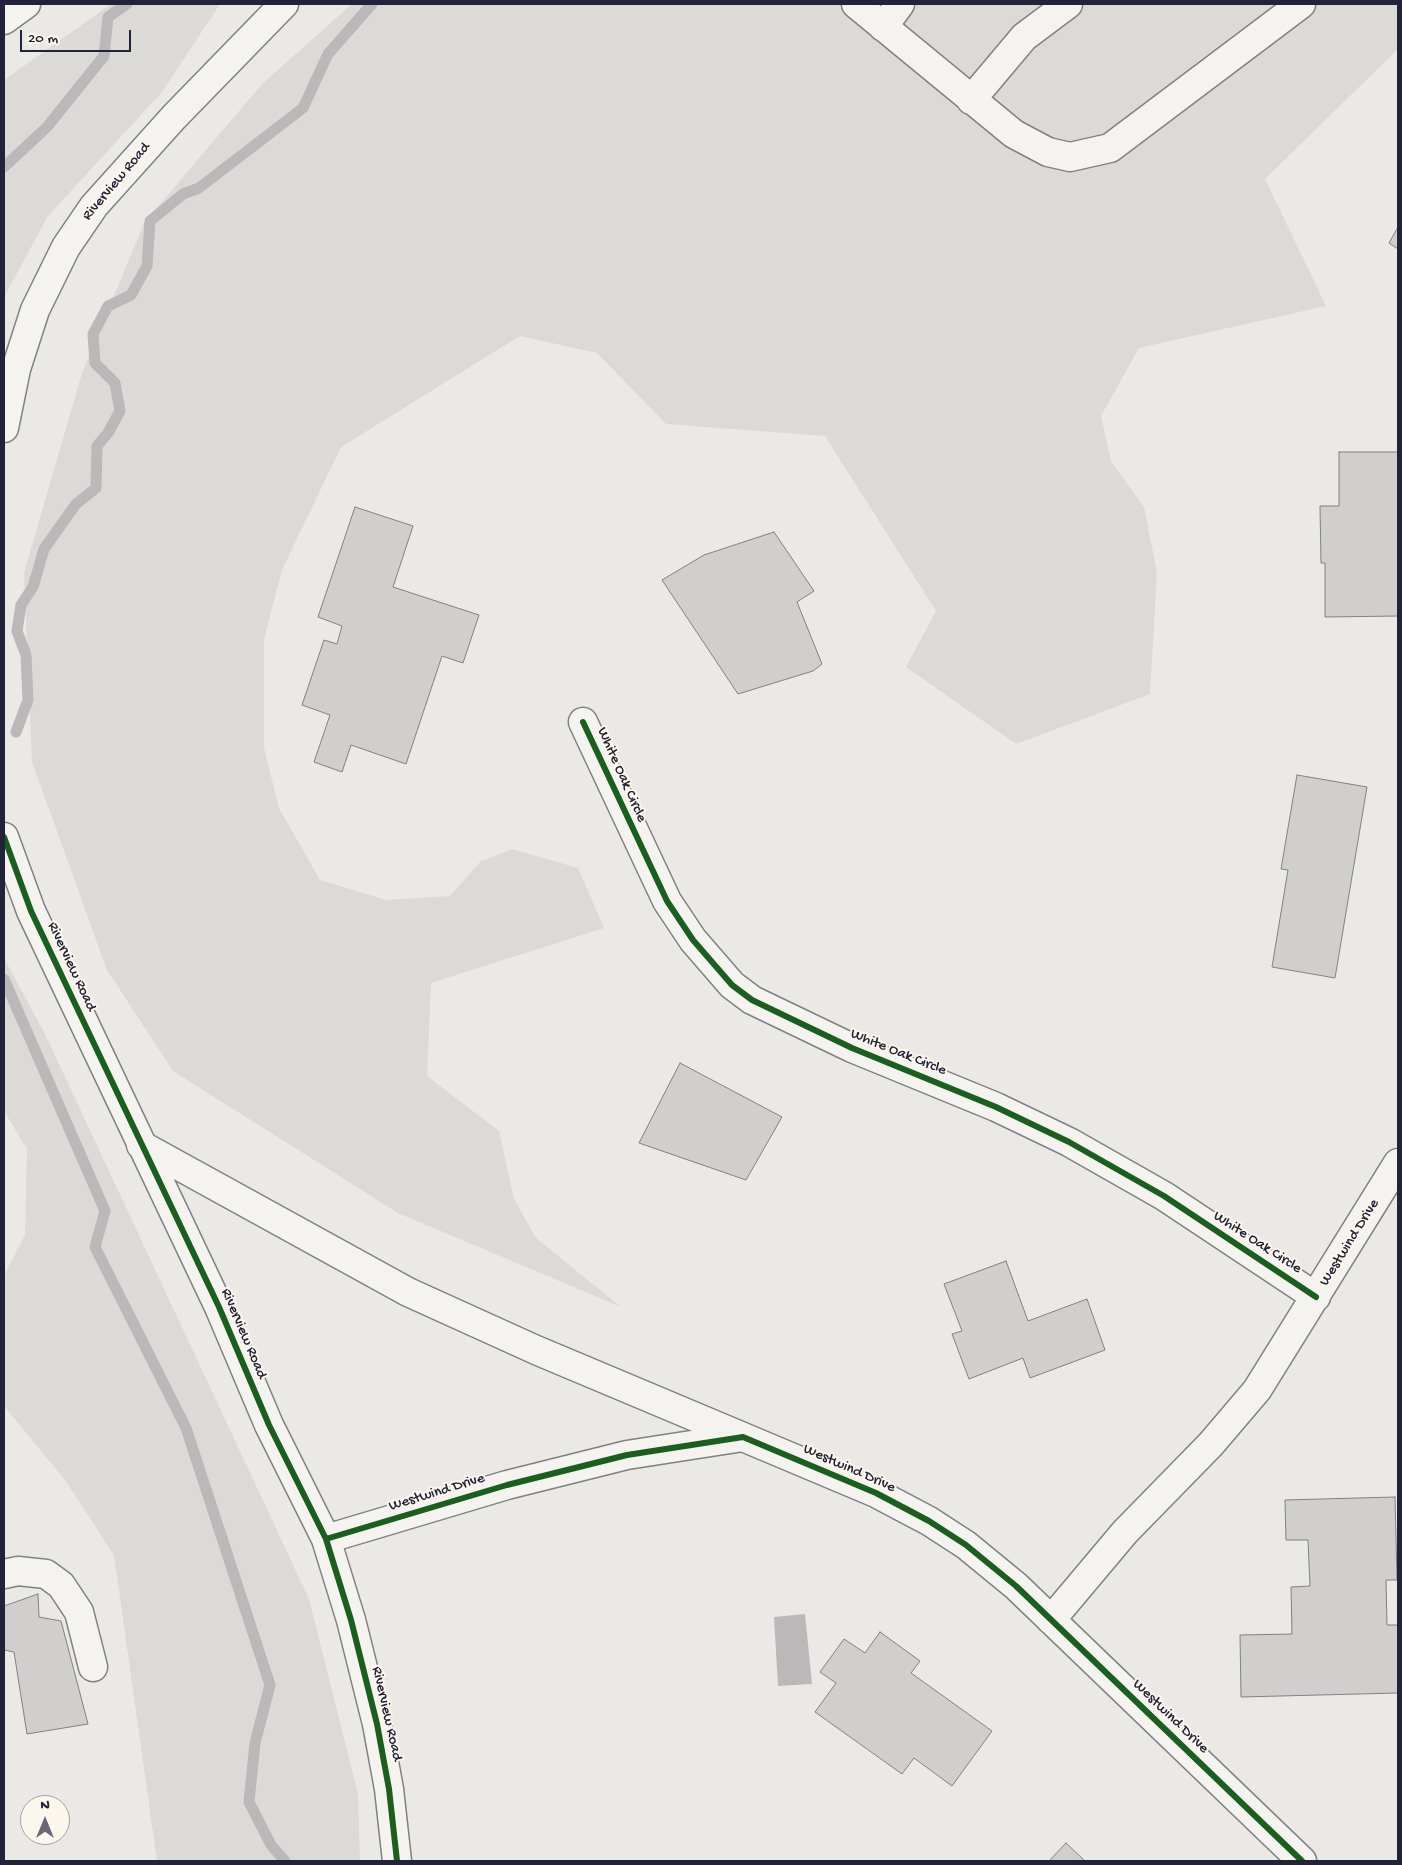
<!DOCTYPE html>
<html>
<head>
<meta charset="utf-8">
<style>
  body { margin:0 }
  #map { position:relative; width:1402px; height:1865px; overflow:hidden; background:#ebe9e5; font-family:"Gochi Hand",sans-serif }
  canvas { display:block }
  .frame { position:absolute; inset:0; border:5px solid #22223b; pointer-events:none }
  .north { position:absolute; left:20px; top:1795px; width:50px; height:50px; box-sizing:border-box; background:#fbf7ec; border:1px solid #a4a2a5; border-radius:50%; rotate:0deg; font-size:14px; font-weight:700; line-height:20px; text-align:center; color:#22223b }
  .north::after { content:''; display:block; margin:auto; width:18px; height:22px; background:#686876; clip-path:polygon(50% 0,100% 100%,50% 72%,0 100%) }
  .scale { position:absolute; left:20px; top:30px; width:111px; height:22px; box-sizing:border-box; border:2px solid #22223b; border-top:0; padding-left:6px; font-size:15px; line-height:18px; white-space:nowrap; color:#22223b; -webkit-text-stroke:4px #fbf7ec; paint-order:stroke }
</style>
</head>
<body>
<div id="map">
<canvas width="1402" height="1865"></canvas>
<div class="frame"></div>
<div class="north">N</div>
<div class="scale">20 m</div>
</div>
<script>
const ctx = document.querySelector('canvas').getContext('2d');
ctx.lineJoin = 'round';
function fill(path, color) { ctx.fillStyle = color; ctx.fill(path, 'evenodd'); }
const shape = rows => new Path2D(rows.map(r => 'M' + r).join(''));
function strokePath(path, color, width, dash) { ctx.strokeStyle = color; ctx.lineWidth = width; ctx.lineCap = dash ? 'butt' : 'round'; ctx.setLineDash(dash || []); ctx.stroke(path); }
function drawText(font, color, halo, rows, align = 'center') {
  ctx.font = font + ' "Gochi Hand",sans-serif'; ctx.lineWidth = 4; ctx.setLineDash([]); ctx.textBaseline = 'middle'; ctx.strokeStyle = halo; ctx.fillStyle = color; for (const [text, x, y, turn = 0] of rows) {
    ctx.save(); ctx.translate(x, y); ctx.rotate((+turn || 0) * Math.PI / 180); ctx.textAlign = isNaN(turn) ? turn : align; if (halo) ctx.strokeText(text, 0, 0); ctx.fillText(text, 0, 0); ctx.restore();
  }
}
const built = shape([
  [768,4,1392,4,1059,241,1027,240,935,177,890,159,833,162,787,151,760,101]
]);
const green = shape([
  [111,4,220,4,162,92,48,216,4,297,4,80],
  [352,4,768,4,760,101,787,151,833,162,889,159,935,177,1027,240,1059,241,1392,4,1398,4,1398,49,1265,179,1326,306,1139,348,1101,416,1111,461,1144,507,1157,573,1150,694,1016,744,906,667,936,611,825,436,666,424,597,353,520,336,341,447,282,570,264,639,264,748,279,808,320,880,386,900,450,896,480,862,512,849,578,868,604,928,431,983,427,1076,499,1131,514,1199,536,1238,621,1307,398,1213,173,1071,107,970,32,762,24,573,82,373,144,223,262,84],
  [4,958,45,1034,309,1599,358,1794,360,1861,157,1861,114,1555,65,1480,4,1406,4,1276,25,1235,27,1149,4,1111]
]);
const water = shape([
  [805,1614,812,1684,778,1686,774,1617]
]);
const stream = shape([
  [4,167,47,127,104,56,108,17,127,4],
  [16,732,28,700,26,655,17,631,21,605,33,587,44,549,76,504,96,488,97,446,108,433,120,411,115,383,95,363,93,334,108,306,131,295,147,266,150,221,183,194,199,188,303,108,328,54,372,4],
  [4,979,105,1211,95,1247,186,1428,270,1685,255,1743,249,1802,271,1845,285,1861]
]);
const building = shape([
  [1398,227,1398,249,1389,243,1398,227],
  [1339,452,1398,452,1398,616,1325,617,1325,563,1321,563,1320,506,1339,506,1339,452],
  [355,507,413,526,393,587,479,615,463,663,442,656,406,764,351,745,342,772,314,762,330,715,302,705,324,640,337,644,342,626,318,617,355,507],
  [774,532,814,591,797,602,822,664,813,671,738,694,662,580,704,555,774,532],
  [1297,775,1367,787,1335,978,1272,967,1288,870,1281,869,1297,775],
  [680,1063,782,1117,746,1180,639,1143,680,1063],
  [1006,1261,1028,1321,1087,1299,1105,1350,1030,1378,1023,1358,969,1379,952,1334,962,1331,944,1284,1006,1261],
  [1395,1497,1397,1580,1386,1580,1387,1625,1398,1625,1398,1693,1241,1697,1240,1635,1292,1634,1291,1587,1310,1586,1308,1540,1286,1540,1285,1500,1395,1497],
  [38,1594,39,1617,61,1621,88,1724,27,1734,14,1652,4,1650,4,1606,38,1594],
  [880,1632,920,1661,911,1673,992,1731,952,1786,914,1758,902,1774,815,1712,836,1683,820,1672,844,1639,865,1653,880,1632],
  [1066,1843,1085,1861,1049,1861,1066,1843]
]);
const minor = shape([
  [856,4,1014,134,1048,152,1070,157,1110,148,1301,4],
  [883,27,900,4],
  [971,100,1024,37,1068,4],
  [4,428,16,369,35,310,66,247,94,206,174,117,284,4],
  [583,722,667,901,693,940,732,985,752,1000,852,1048,996,1107,1069,1142,1164,1196,1316,1297],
  [4,837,31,911,219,1307,269,1425,326,1539,351,1620,377,1724,389,1789,397,1861],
  [141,1145,408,1292,536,1350,743,1437],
  [326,1539,507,1485,627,1455,743,1437,876,1493,929,1521,966,1545,1016,1586,1302,1861],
  [4,1574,18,1571,46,1574,61,1585,79,1612,93,1667],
  [1051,1620,1125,1532,1211,1444,1257,1390,1398,1163]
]);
const major = shape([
  [4,20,26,4]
]);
const cycleway = shape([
  [583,722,667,901,693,940,732,985,752,1000,852,1048,996,1107,1069,1142,1164,1196,1316,1297],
  [4,837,31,911,219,1307,269,1425,326,1539,351,1620,377,1724,389,1789,397,1861],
  [326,1539,507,1485,627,1455,743,1437,876,1493,929,1521,966,1545,1016,1586,1302,1861]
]);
const streetNames = [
  ["Riverview Road",117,182,-50],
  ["White Oak Circle",621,775,66],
  ["Riverview Road",71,967,65],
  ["White Oak Circle",898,1053,22],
  ["White Oak Circle",1257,1243,33],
  ["Westwind Drive",1350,1243,-58],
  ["Riverview Road",243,1334,67],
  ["Westwind Drive",849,1469,24],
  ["Westwind Drive",437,1493,-17],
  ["Riverview Road",386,1714,77],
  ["Westwind Drive",1170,1717,44]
];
fill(built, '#dcd9d6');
fill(green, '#dcdad6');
fill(water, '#bbb8ba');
strokePath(stream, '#bbb8ba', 11);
fill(building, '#d1cfcd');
strokePath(building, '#818083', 1);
strokePath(minor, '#818083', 31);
strokePath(major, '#818083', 31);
strokePath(minor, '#f4f3ef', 28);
strokePath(major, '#f4f3ef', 28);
strokePath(cycleway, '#1b5e20', 6);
drawText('15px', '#22223b', '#fbf7ec', streetNames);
</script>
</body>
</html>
